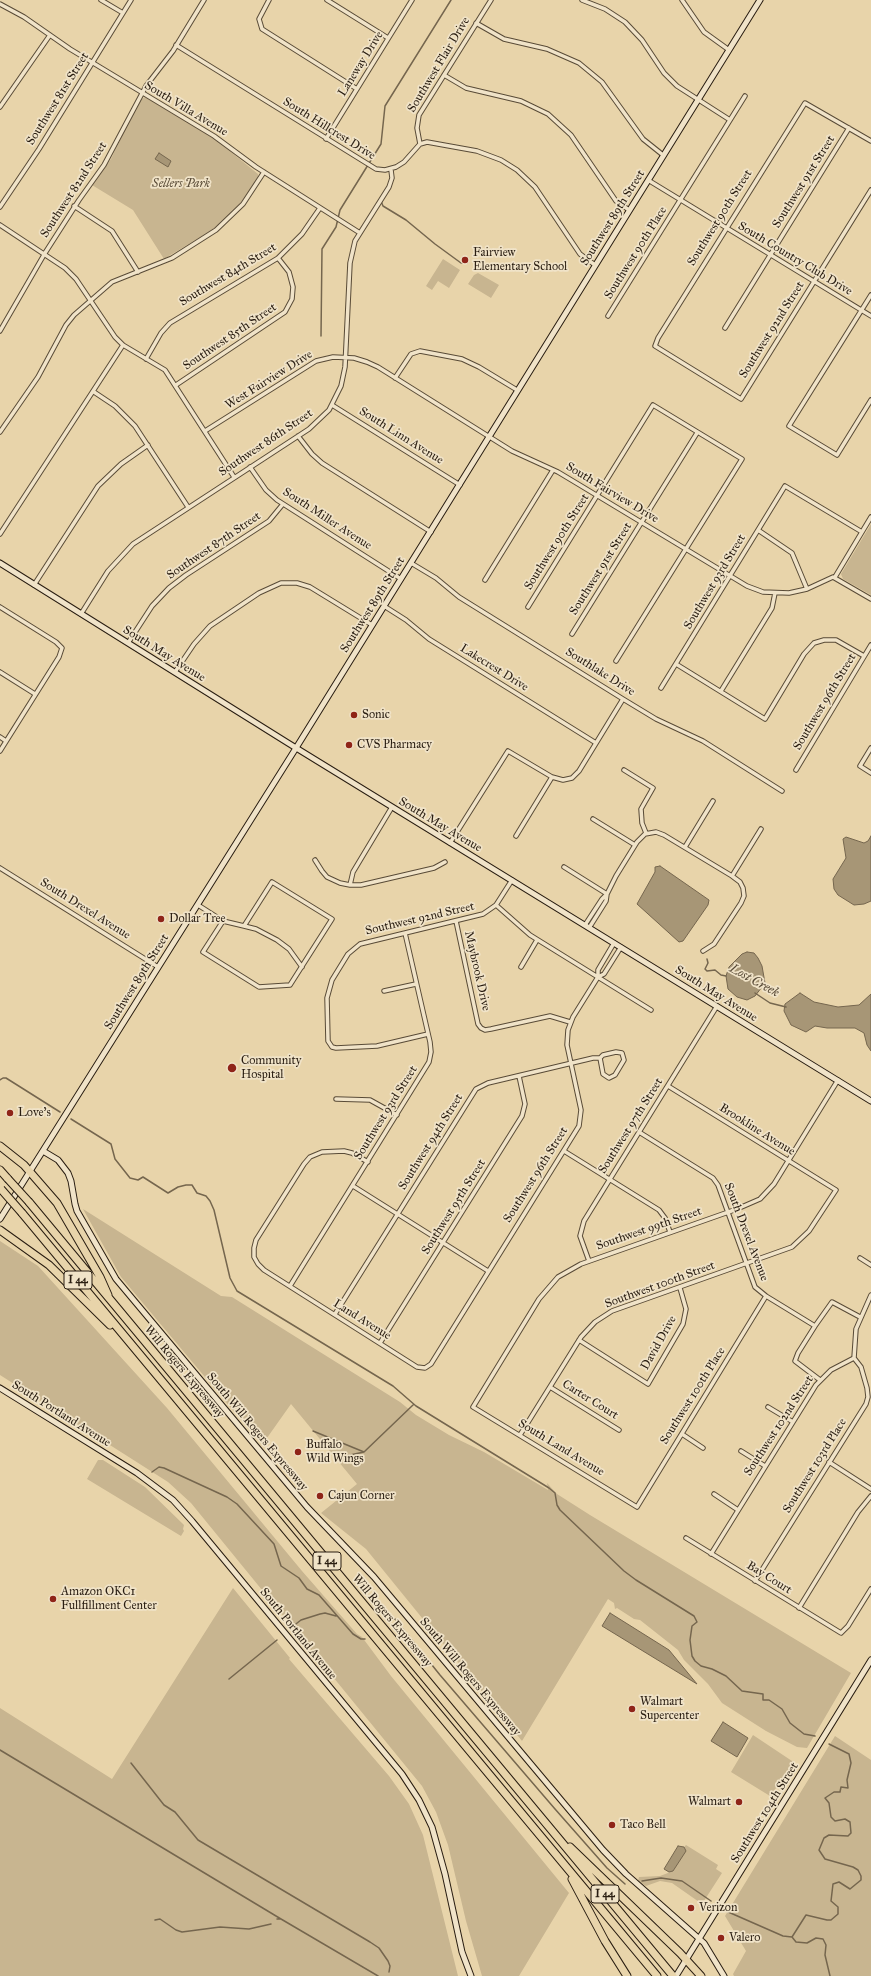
<!DOCTYPE html>
<html>
<head>
<meta charset="utf-8">
<style>
  body { margin:0 }
  canvas { display:block; background:#e8d4aa }
</style>
</head>
<body>
<canvas width="871" height="1976"></canvas>
<script>
const ctx = document.querySelector('canvas').getContext('2d');
ctx.lineJoin = 'round';
function fill(path, color) { ctx.fillStyle = color; ctx.fill(path, 'evenodd'); }
const shape = rows => new Path2D(rows.map(r => 'M' + r).join(''));
function strokePath(path, color, width, dash) { ctx.strokeStyle = color; ctx.lineWidth = width; ctx.lineCap = dash ? 'butt' : 'round'; ctx.setLineDash(dash || []); ctx.stroke(path); }
function drawText(font, color, halo, rows, align = 'center') {
  ctx.font = font + ' "IM FELL Great Primer",serif'; ctx.lineWidth = 3.5; ctx.setLineDash([]); ctx.textBaseline = 'middle'; ctx.strokeStyle = halo; ctx.fillStyle = color; for (const [text, x, y, turn = 0] of rows) {
    ctx.save(); ctx.translate(x, y); ctx.rotate((+turn || 0) * Math.PI / 180); ctx.textAlign = isNaN(turn) ? turn : align; if (halo) ctx.strokeText(text, 0, 0); ctx.fillText(text, 0, 0); ctx.restore();
  }
}
const green = shape([
  [145,97,215,139,258,174,258,178,246,197,221,223,210,231,164,259,133,210,92,185,111,159,130,119,142,99],
  [443,259,460,270,449,288,438,281,432,290,426,286],
  [478,273,499,285,491,298,468,284,474,275],
  [871,524,871,595,843,579,841,574],
  [83,1209,221,1296,232,1297,400,1402,416,1415,449,1435,484,1452,548,1490,547,1483,557,1494,590,1515,851,1673,807,1748,797,1747,766,1731,722,1703,708,1684,684,1660,678,1650,640,1620,634,1619,617,1608,615,1609,614,1603,608,1599,522,1741,366,1549,321,1513,357,1484,291,1404,262,1445,121,1277],
  [0,1241,38,1266,167,1408,302,1571,357,1634,362,1637,391,1676,569,1893,519,1976,482,1976,466,1921,448,1845,436,1812,422,1786,191,1503,168,1482,0,1375],
  [98,1460,103,1460,145,1487,184,1525,183,1529,184,1531,181,1536,87,1479],
  [233,1588,290,1658,289,1659,389,1776,409,1804,423,1835,458,1976,0,1976,0,1708,112,1779],
  [753,1735,795,1763,770,1796,731,1772],
  [835,1736,871,1760,871,1976,734,1976,733,1974,746,1951,725,1916],
  [686,1845,718,1865,716,1869,722,1873,702,1904,672,1883,660,1881,646,1886,638,1881,639,1877,660,1876,673,1871,685,1851,684,1847]
]);
const water = shape([
  [159,153,171,161,168,167,155,159,159,153],
  [871,836,871,901,864,904,854,905,838,895,834,889,833,879,846,858,843,839,846,837,864,843,868,841,871,836],
  [660,866,709,900,708,905,683,941,679,942,637,904,655,872,655,867,660,866],
  [747,952,754,953,758,958,762,966,765,983,755,996,747,1000,737,997,728,989,726,976,729,967,742,954,747,952],
  [800,993,814,1002,838,1007,859,1005,871,994,871,1051,867,1045,864,1033,855,1028,827,1028,815,1026,806,1032,791,1025,784,1011,785,1004,800,993],
  [610,1613,669,1650,697,1684,602,1626,610,1613],
  [723,1722,748,1738,737,1757,711,1741,723,1722],
  [678,1846,684,1847,686,1851,673,1871,669,1872,664,1869,678,1846]
]);
const stream = shape([
  [381,201,383,206,406,220,435,244,461,263,467,263],
  [321,336,322,249,336,227,340,210,381,144,385,106,451,0],
  [707,959,708,963,705,969,707,971,715,970,721,975,726,976],
  [755,993,770,1003,786,1007],
  [0,1080,3,1078,6,1078,60,1112],
  [71,1119,111,1144,115,1159,130,1178,138,1180,143,1177,168,1193,178,1187,186,1185,192,1185,197,1193,206,1196,210,1201,214,1210,230,1278,237,1291,393,1386,416,1406,549,1488,555,1493,557,1505,560,1510,624,1571,636,1580,694,1616,697,1622,692,1626,690,1640,692,1656,695,1661,701,1666,712,1669,726,1676,742,1691,763,1694,763,1700,769,1700,782,1709,790,1723,804,1734,815,1736],
  [313,1431,364,1452,413,1405],
  [336,1458,364,1452],
  [152,1472,159,1467,164,1468,227,1497,237,1504,274,1544,281,1566,299,1578,307,1589,319,1595,353,1634,361,1639,365,1639],
  [388,1620,395,1619,440,1675,555,1809,607,1868,625,1884],
  [292,1627,301,1620,320,1614,325,1613,336,1616],
  [229,1679,277,1640],
  [0,1750,281,1919],
  [131,1763,164,1805,175,1812,198,1840,370,1942,379,1948,388,1961,390,1966,389,1972],
  [642,1881,661,1878,682,1881,711,1901],
  [726,1911,783,1936,792,1937,796,1942,807,1943,816,1938,823,1939,826,1945,825,1955,830,1976],
  [277,1919,281,1919,378,1976],
  [155,1920,160,1919,176,1930,182,1932,220,1927,249,1929,271,1924],
  [792,1937,806,1915,827,1920,831,1920,838,1914,838,1907,831,1901,833,1884,839,1882,850,1889,861,1880,861,1876,858,1870,853,1867,825,1859,819,1850,824,1838,829,1835,848,1836,851,1833,850,1822,845,1819,835,1821,831,1817,829,1803,825,1798,834,1792,840,1792,841,1787,848,1788,847,1780,851,1763,849,1754,829,1744]
]);
const minor = shape([
  [101,0,123,13],
  [269,0,259,19,262,29,357,89],
  [327,0,388,38],
  [582,0,605,9,625,22,642,40,664,73,677,86,730,120],
  [682,0,704,32,729,50],
  [0,4,24,17,70,49,214,136,256,167,360,233],
  [476,23,504,39,547,49,579,63,602,82,643,139,663,155],
  [176,45,376,169,385,170,396,167,404,162,420,144,427,142,477,151,501,160,517,170,535,187,580,254,595,265],
  [444,75,466,88,521,101,548,114,571,135,616,201,629,210],
  [0,107,50,35],
  [326,139,412,0],
  [871,141,805,103,658,338,655,346,741,399,871,190],
  [420,144,417,128,419,115,491,0],
  [648,180,871,316],
  [74,206,112,231,138,272],
  [0,207,39,149,131,0],
  [0,225,65,268,76,279,115,337,123,345,165,370,234,477],
  [871,295,789,426,837,455,871,400],
  [608,316,745,96],
  [725,328,849,128],
  [0,331,45,253,79,200,104,165,146,86,173,51,204,0],
  [146,359,161,333,170,323,278,258,302,234,320,208],
  [395,378,411,354,420,351,462,359,479,367,517,390],
  [176,385,285,312,292,299,293,287,289,272,278,258],
  [94,392,115,406,135,426,188,507],
  [332,405,460,485],
  [205,431,316,361,333,357,354,358,367,362,378,367,512,451,558,472,578,484,747,586,763,592,789,593,807,589,833,577,871,599],
  [0,432,38,377,66,325,74,315,112,282,172,258,216,230,243,204,264,172],
  [298,436,312,454,322,463,431,532],
  [250,467,266,490,277,500,401,579],
  [758,530,792,553,807,589],
  [0,534,123,345],
  [411,563,436,578,459,597,623,699,656,719,703,741,782,791],
  [835,577,871,517],
  [485,580,553,470],
  [34,585,98,486,121,464,148,445],
  [384,606,406,620,429,639,596,743],
  [0,607,56,642,62,648,59,657,0,751],
  [528,607,653,405,742,459,616,661],
  [81,614,108,571,133,544,309,429,329,410,341,386,345,367,350,263,355,241,389,187,392,178,391,170],
  [572,634,697,433],
  [128,643,152,606,169,588,186,575,269,521,283,504],
  [676,664,765,719,804,654,814,643,824,640,836,640,864,656],
  [0,672,35,694],
  [175,672,194,644,210,626,259,593,281,583,297,583,310,587,372,625],
  [661,688,785,486,862,532],
  [721,691,772,608,775,593],
  [0,737,6,741],
  [871,748,860,766,871,773],
  [624,770,653,788,641,809,642,823,646,833],
  [796,770,871,645],
  [593,819,635,845],
  [516,836,552,777],
  [450,843,508,751,552,777,563,780,572,778,579,771,623,699],
  [685,847,713,801],
  [315,860,322,871,327,877,340,883,350,885,361,885,434,868,445,862],
  [564,867,607,894],
  [0,868,158,967],
  [732,876,761,829],
  [350,885,353,872,392,807],
  [198,905,223,921,244,926,272,882,332,919,290,985,259,987,203,952,223,921],
  [496,905,530,935,651,1010],
  [456,921,478,1024,481,1028,485,1030,491,1029,550,1016,570,1022],
  [585,925,602,899,607,894],
  [244,926,256,929,277,940,289,949,302,967],
  [589,928,606,901,607,894,616,876,637,842,645,834,656,832,664,835,732,876,740,882,743,888,744,896,741,903,714,944,703,951],
  [521,967,537,940],
  [598,977,598,970,614,943],
  [384,991,416,984],
  [428,1034,377,1046,336,1048,332,1047,328,1041,327,998,332,980,348,954,360,944,483,914,496,905,512,880],
  [336,1099,370,1100,397,1115],
  [639,1132,713,1178,718,1185,755,1287,766,1296,815,1326],
  [564,1151,659,1210,665,1218,670,1232],
  [368,1162,352,1153,344,1151,322,1152,310,1157,304,1164,256,1240,254,1248,254,1257,258,1264,264,1270,417,1367,425,1368,431,1364,579,1126,581,1110,567,1045,568,1030,573,1017,598,977,604,974,621,947],
  [353,1186,488,1271],
  [860,1258,871,1265],
  [589,1261,580,1236,584,1221,717,1006],
  [290,1286,429,1062,431,1052,430,1042,405,933],
  [766,1296,637,1507,473,1407,539,1299,558,1277,581,1264,737,1209,760,1199,774,1184,838,1080],
  [335,1314,476,1089,488,1083,593,1058,600,1058,603,1055,616,1052,622,1053,624,1060,615,1075,609,1078,603,1074,600,1058],
  [579,1340,648,1384,683,1324,686,1309,680,1288],
  [380,1343,522,1116,525,1104,519,1076],
  [820,1380,795,1361,798,1353,815,1326,832,1302,860,1317],
  [550,1387,619,1430],
  [768,1407,793,1422],
  [682,1434,703,1448],
  [520,1435,581,1337,595,1322,612,1311,792,1247,809,1231,836,1190,668,1086],
  [741,1451,765,1466],
  [829,1462,871,1489],
  [714,1494,738,1510],
  [686,1538,841,1633,848,1626,871,1589],
  [711,1554,816,1385,831,1370,854,1358,856,1329,871,1295],
  [755,1581,866,1404,868,1397,867,1388,861,1367,854,1358],
  [799,1608,858,1512,871,1496]
]);
const secondary = shape([
  [0,563,288,743,871,1101],
  [43,1151,58,1160,68,1173,71,1181,75,1204,77,1211,116,1279,307,1507,374,1577,603,1850,626,1874,704,1943,724,1976],
  [0,1219,296,748,760,0],
  [0,1388,137,1473,173,1500,192,1521,402,1774,419,1800,432,1827,445,1874,462,1952,471,1976],
  [676,1976,871,1660]
]);
const motorway = shape([
  [0,1146,24,1165,57,1203,100,1277,108,1295],
  [0,1170,8,1179],
  [29,1202,673,1976],
  [22,1213,657,1976],
  [0,1230,49,1265,110,1325],
  [570,1847,680,1953,701,1976],
  [572,1879,605,1941,627,1976]
]);
const motorwayBridge = shape([
  [8,1179,29,1202],
  [1,1189,22,1213]
]);
const markers = [
  [465,260,4,"#8f2418"],
  [354,715,4,"#8f2418"],
  [349,745,4,"#8f2418"],
  [161,919,4,"#8f2418"],
  [232,1068,5,"#8f2418"],
  [10,1113,4,"#8f2418"],
  [298,1452,4,"#8f2418"],
  [320,1496,4,"#8f2418"],
  [53,1599,4,"#8f2418"],
  [632,1709,4,"#8f2418"],
  [739,1802,4,"#8f2418"],
  [612,1825,4,"#8f2418"],
  [691,1908,4,"#8f2418"],
  [721,1938,4,"#8f2418"]
];
const shields = [
  [78,1280,28],
  [327,1561,28],
  [605,1894,28]
];
const shieldNames = [
  ["I 44",78,1280],
  ["I 44",327,1561],
  ["I 44",605,1894]
];
const streetNames = [
  ["Laneway Drive",361,64,-58],
  ["Southwest Flair Drive",439,65,-59],
  ["Southwest 81st Street",58,99,-58],
  ["South Villa Avenue",186,109,31],
  ["South Hillcrest Drive",329,129,32],
  ["Southwest 91st Street",804,182,-58],
  ["Southwest 82nd Street",74,190,-57],
  ["Southwest 89th Street",613,218,-58],
  ["Southwest 90th Street",720,218,-58],
  ["Southwest 90th Place",636,253,-58],
  ["South Country Club Drive",795,259,31],
  ["Southwest 84th Street",228,275,-31],
  ["Southwest 92nd Street",772,330,-58],
  ["Southwest 85th Street",230,337,-34],
  ["West Fairview Drive",269,380,-32],
  ["South Linn Avenue",401,436,32],
  ["Southwest 86th Street",266,443,-34],
  ["South Fairview Drive",612,493,31],
  ["South Miller Avenue",327,519,33],
  ["Southwest 90th Street",557,542,-58],
  ["Southwest 87th Street",214,546,-34],
  ["Southwest 91st Street",601,569,-58],
  ["Southwest 93rd Street",715,582,-59],
  ["Southwest 89th Street",373,605,-58],
  ["South May Avenue",164,654,32],
  ["Lakecrest Drive",494,668,32],
  ["Southlake Drive",600,672,32],
  ["Southwest 96th Street",825,702,-59],
  ["South May Avenue",440,825,31],
  ["South Drexel Avenue",85,909,32],
  ["Southwest 92nd Street",420,919,-13],
  ["Maybrook Drive",477,971,77],
  ["Southwest 89th Street",137,982,-58],
  ["South May Avenue",716,994,32],
  ["Southwest 93rd Street",386,1113,-58],
  ["Southwest 97th Street",631,1126,-58],
  ["Brookline Avenue",757,1130,32],
  ["Southwest 94th Street",431,1142,-58],
  ["Southwest 96th Street",536,1175,-58],
  ["Southwest 95th Street",454,1207,-58],
  ["Southwest 99th Street",649,1229,-19],
  ["South Drexel Avenue",746,1232,69],
  ["Southwest 100th Street",660,1285,-20],
  ["Land Avenue",362,1320,32],
  ["David Drive",659,1343,-61],
  ["Will Rogers Expressway",184,1372,50],
  ["Southwest 100th Place",693,1396,-58],
  ["Carter Court",590,1400,32],
  ["South Portland Avenue",61,1414,32],
  ["Southwest 102nd Street",779,1426,-57],
  ["South Will Rogers Expressway",257,1432,50],
  ["South Land Avenue",561,1448,31],
  ["Southwest 103rd Place",815,1466,-58],
  ["Bay Court",769,1578,32],
  ["Will Rogers Expressway",392,1621,50],
  ["South Portland Avenue",298,1634,51],
  ["South Will Rogers Expressway",470,1677,50],
  ["Southwest 104th Street",765,1813,-58]
];
const parkNames = [
  ["Sellers Park",181,184]
];
const poiNames = [
  ["Fairview",473,253],
  ["Elementary School",473,267],
  ["Sonic",362,715],
  ["CVS Pharmacy",357,745],
  ["Dollar Tree",169,919],
  ["Community",241,1061],
  ["Hospital",241,1075],
  ["Love's",18,1113],
  ["Buffalo",306,1445],
  ["Wild Wings",306,1459],
  ["Cajun Corner",328,1496],
  ["Amazon OKC1",61,1592],
  ["Fullfillment Center",61,1606],
  ["Walmart",640,1702],
  ["Supercenter",640,1716],
  ["Walmart",731,1802,"right"],
  ["Taco Bell",620,1825],
  ["Verizon",699,1908],
  ["Valero",729,1938]
];
const waterNames = [
  ["Lost Creek",754,981,29]
];
fill(green, '#c8b590');
fill(water, '#a79676');
strokePath(water, '#75664e', 1);
strokePath(stream, '#75664e', 1.5);
strokePath(minor, '#594b37', 5.5);
strokePath(secondary, '#291d11', 7);
strokePath(motorway, '#291d11', 9);
strokePath(minor, '#f0e3c8', 3.5);
strokePath(secondary, '#f0e3c8', 5);
strokePath(motorway, '#e8d4aa', 7);
strokePath(motorwayBridge, '#291d11', 9, []);
strokePath(motorwayBridge, '#e8d4aa', 7);
for (const [x, y, r, color] of markers) { const dot = new Path2D(); dot.arc(x, y, r, 0, 2 * Math.PI); ctx.fillStyle = color; ctx.fill(dot); strokePath(dot, '#f0e3c8', 1.5); }
for (const [x, y, w] of shields) { const box = new Path2D(); box.roundRect(x - w / 2, y - 9, w, 18, 3); ctx.fillStyle = '#f0e3c8'; ctx.fill(box); strokePath(box, '#291d11', 1); }
drawText('bold 11px', '#291d11', null, shieldNames);
drawText('12px', '#291d11', '#f0e3c8', streetNames);
drawText('italic 12px', '#594b37', '#f0e3c8', parkNames);
drawText('12px', '#291d11', '#f0e3c8', poiNames, 'left');
drawText('italic 13px', '#554734', '#f0e3c8', waterNames);
</script>
</body>
</html>
